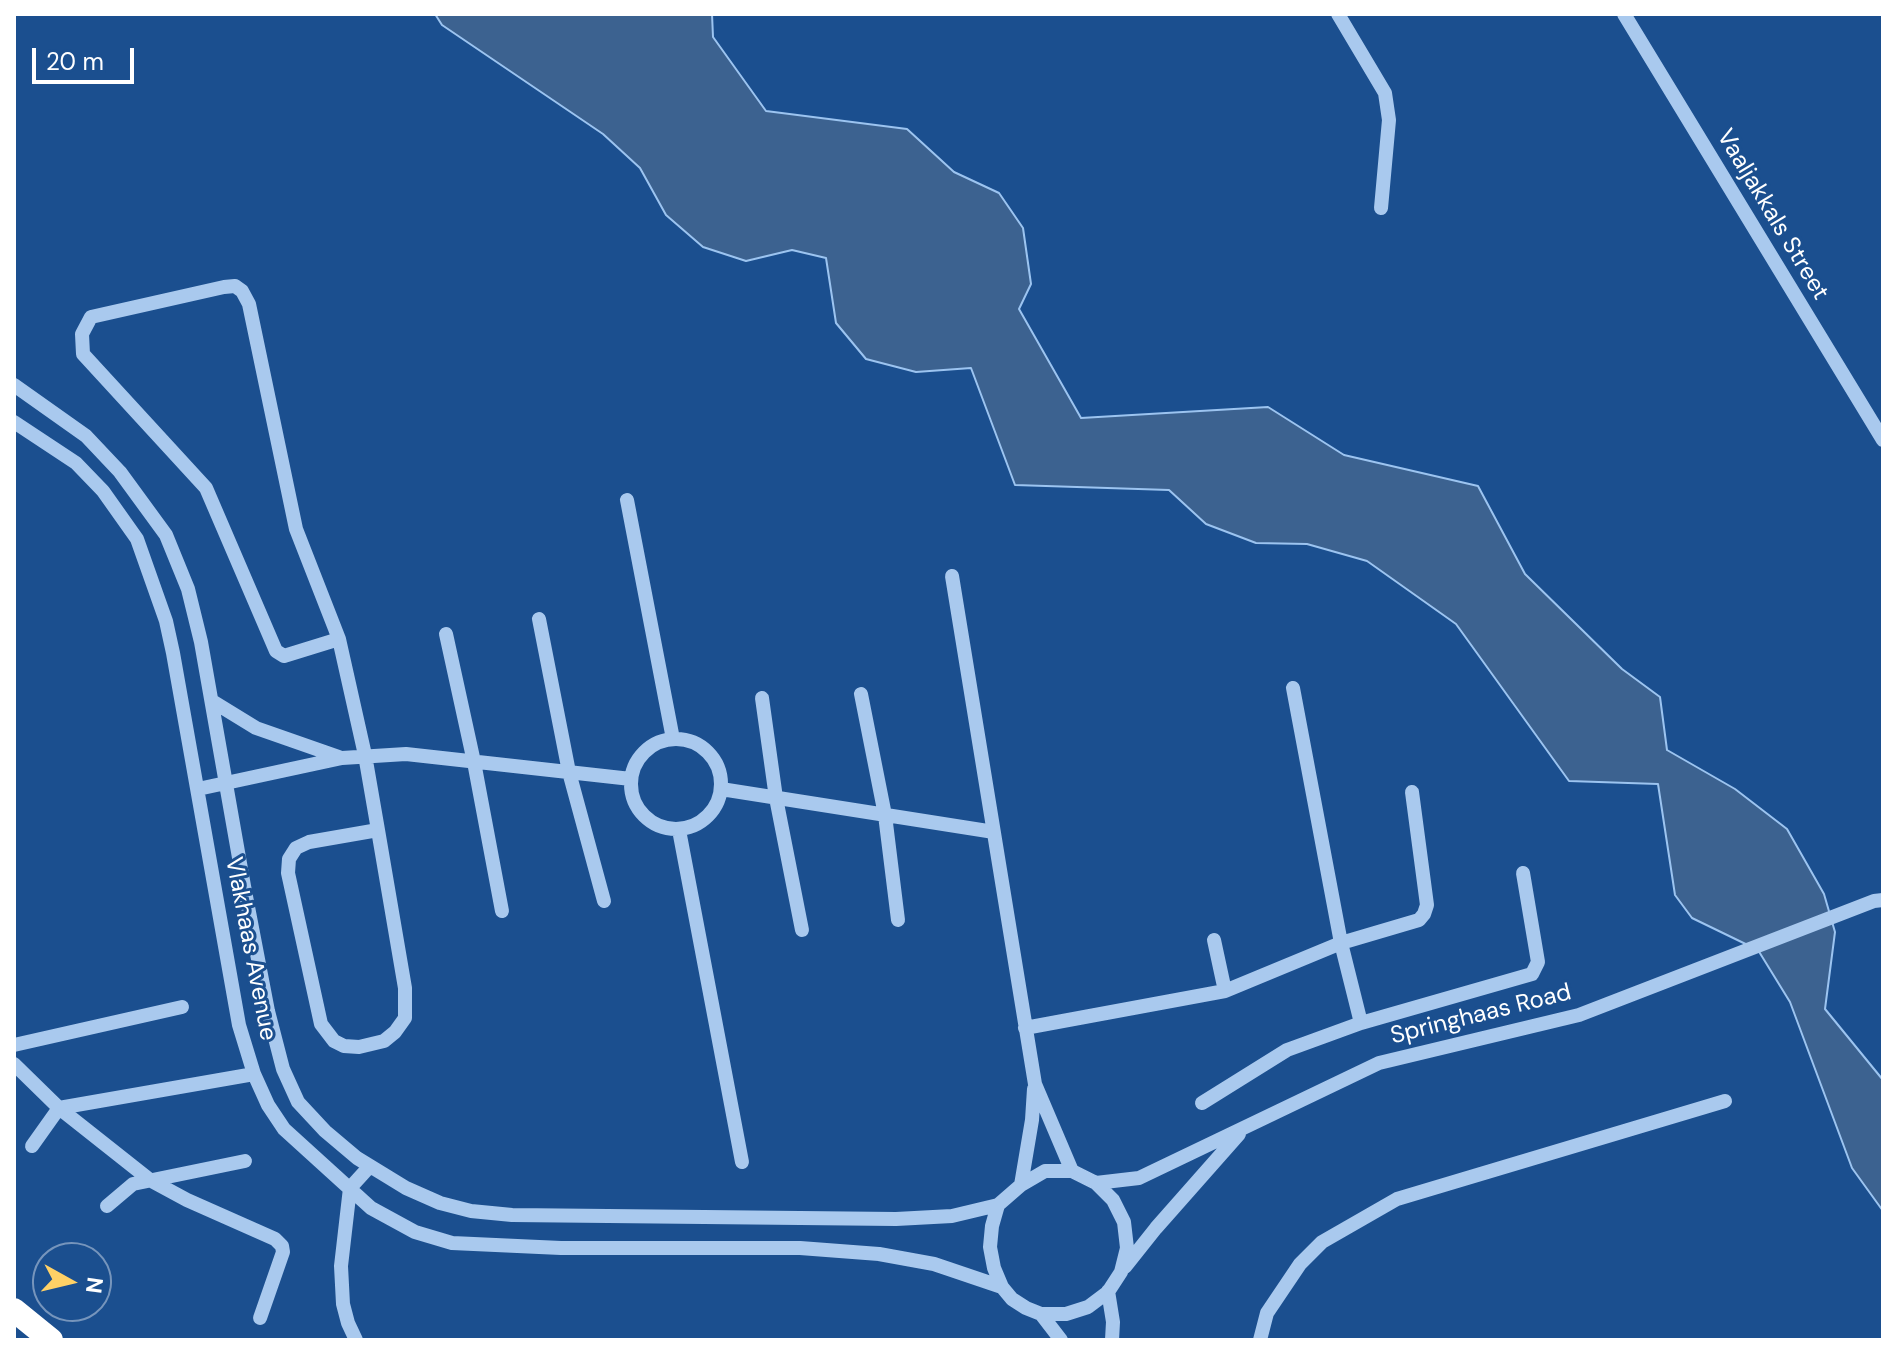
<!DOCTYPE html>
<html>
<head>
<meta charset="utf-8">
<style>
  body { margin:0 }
  #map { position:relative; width:1897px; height:1354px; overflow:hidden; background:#1b4f8f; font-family:"DM Sans",sans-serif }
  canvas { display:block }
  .frame { position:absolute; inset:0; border:16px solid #fff; pointer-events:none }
  .north { position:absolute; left:32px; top:1242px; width:80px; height:80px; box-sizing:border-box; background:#1b4f8f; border:2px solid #7695bc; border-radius:50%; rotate:98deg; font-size:22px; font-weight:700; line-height:32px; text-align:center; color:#fff }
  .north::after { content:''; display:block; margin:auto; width:28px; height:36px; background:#ffd166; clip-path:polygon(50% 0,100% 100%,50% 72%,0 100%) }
  .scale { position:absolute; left:32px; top:48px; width:102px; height:36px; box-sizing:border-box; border:4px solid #fff; border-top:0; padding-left:10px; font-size:24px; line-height:28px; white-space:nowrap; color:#fff; -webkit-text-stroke:6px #1b4f8f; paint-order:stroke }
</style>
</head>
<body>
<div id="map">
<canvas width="1897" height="1354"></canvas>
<div class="frame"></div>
<div class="north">N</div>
<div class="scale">20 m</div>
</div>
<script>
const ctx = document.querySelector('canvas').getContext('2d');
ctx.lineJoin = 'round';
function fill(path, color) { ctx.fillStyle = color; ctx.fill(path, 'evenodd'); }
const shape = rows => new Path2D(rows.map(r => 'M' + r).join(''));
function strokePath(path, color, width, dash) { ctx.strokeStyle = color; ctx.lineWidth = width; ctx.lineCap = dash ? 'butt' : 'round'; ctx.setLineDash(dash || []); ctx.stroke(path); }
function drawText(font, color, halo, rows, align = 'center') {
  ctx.font = font + ' "DM Sans",sans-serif'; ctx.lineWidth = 6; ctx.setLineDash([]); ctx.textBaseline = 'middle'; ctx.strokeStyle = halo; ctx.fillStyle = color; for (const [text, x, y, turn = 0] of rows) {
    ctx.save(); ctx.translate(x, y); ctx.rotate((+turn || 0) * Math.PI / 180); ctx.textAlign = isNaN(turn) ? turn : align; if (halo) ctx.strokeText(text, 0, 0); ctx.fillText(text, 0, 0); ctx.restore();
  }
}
const water = shape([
  [435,14,712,14,713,37,766,111,907,129,954,172,999,193,1023,228,1031,284,1019,309,1081,418,1268,407,1344,455,1478,486,1525,574,1622,669,1660,697,1667,750,1735,789,1787,829,1824,894,1835,932,1825,1009,1883,1080,1883,1211,1852,1168,1790,1002,1758,950,1692,918,1675,895,1658,784,1569,781,1456,624,1367,561,1307,544,1256,543,1206,524,1169,490,1015,485,971,368,916,372,866,359,836,323,826,258,792,250,746,261,703,247,666,215,640,168,603,134,442,25,435,14]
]);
const minor = shape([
  [1338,14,1385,93,1389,120,1381,208],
  [1624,14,1883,440],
  [14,385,86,436,120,472,166,535,188,589,201,642,244,886,268,1011,283,1069,298,1102,325,1131,357,1158,406,1188,440,1203,471,1211,512,1215,896,1219,952,1216,998,1205],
  [14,422,76,463,103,491,137,539,166,621,173,653,239,1025,254,1074,268,1105,284,1129,371,1208,415,1232,452,1243,561,1248,800,1248,879,1254,934,1264,1002,1287,1012,1299,1026,1308,1041,1314,1061,1340],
  [627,500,673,739],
  [952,576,1035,1084,1072,1171],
  [539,619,569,772,604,901],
  [446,634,474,762,502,911],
  [339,639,284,656,276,651,206,488,83,354,82,334,91,317,224,287,235,286,242,291,249,304,296,529,339,639,365,755,378,830,405,988,405,1018,395,1032,384,1041,359,1047,344,1046,334,1041,321,1024,288,873,289,859,296,848,309,842,378,830],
  [1293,688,1341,943,1361,1023],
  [861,694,885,815,898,920],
  [762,698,776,798,802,930],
  [212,701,256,728,339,757],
  '631 784a45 45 0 1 1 90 0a45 45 0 1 1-90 0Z',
  [198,789,342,758,406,754,631,779],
  [721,789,994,832],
  [679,830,742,1162],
  [1214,940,1225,991],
  [1025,1028,1225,991,1341,943,1419,920,1424,914,1427,905,1412,792],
  [14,1045,182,1007],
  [14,1064,59,1108,150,1180,187,1200,275,1239,282,1246,283,1252,260,1318],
  [1202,1103,1287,1050,1361,1023,1532,974,1538,962,1523,873],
  [32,1146,59,1108,254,1074],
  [1096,1183,1139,1178,1379,1063,1579,1015,1874,901,1883,900],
  [1021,1185,1032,1120,1034,1089],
  [107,1206,133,1184,245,1161],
  [1125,1267,1156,1228,1239,1134],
  [1002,1287,994,1268,990,1247,992,1226,998,1205,1021,1185,1045,1171,1072,1171,1096,1183,1113,1200,1124,1222,1127,1248,1121,1272,1108,1292,1088,1307,1066,1314,1041,1314],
  [1108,1291,1113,1322,1112,1340],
  [356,1340,348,1323,343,1304,341,1266,350,1188,370,1166],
  [1260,1340,1267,1313,1300,1264,1322,1242,1397,1199,1725,1101]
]);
const highway = shape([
  [14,1310,51,1340]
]);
const streetNames = [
  ["Vaaljakkals Street",1772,215,59],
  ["Vlakhaas Avenue",250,949,79],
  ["Springhaas Road",1481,1015,-14]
];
fill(water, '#3c6290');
strokePath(water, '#9cc4f0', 2);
strokePath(minor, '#a9c9ee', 14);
strokePath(highway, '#fff', 24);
drawText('24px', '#fff', '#1b4f8f', streetNames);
</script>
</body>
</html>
